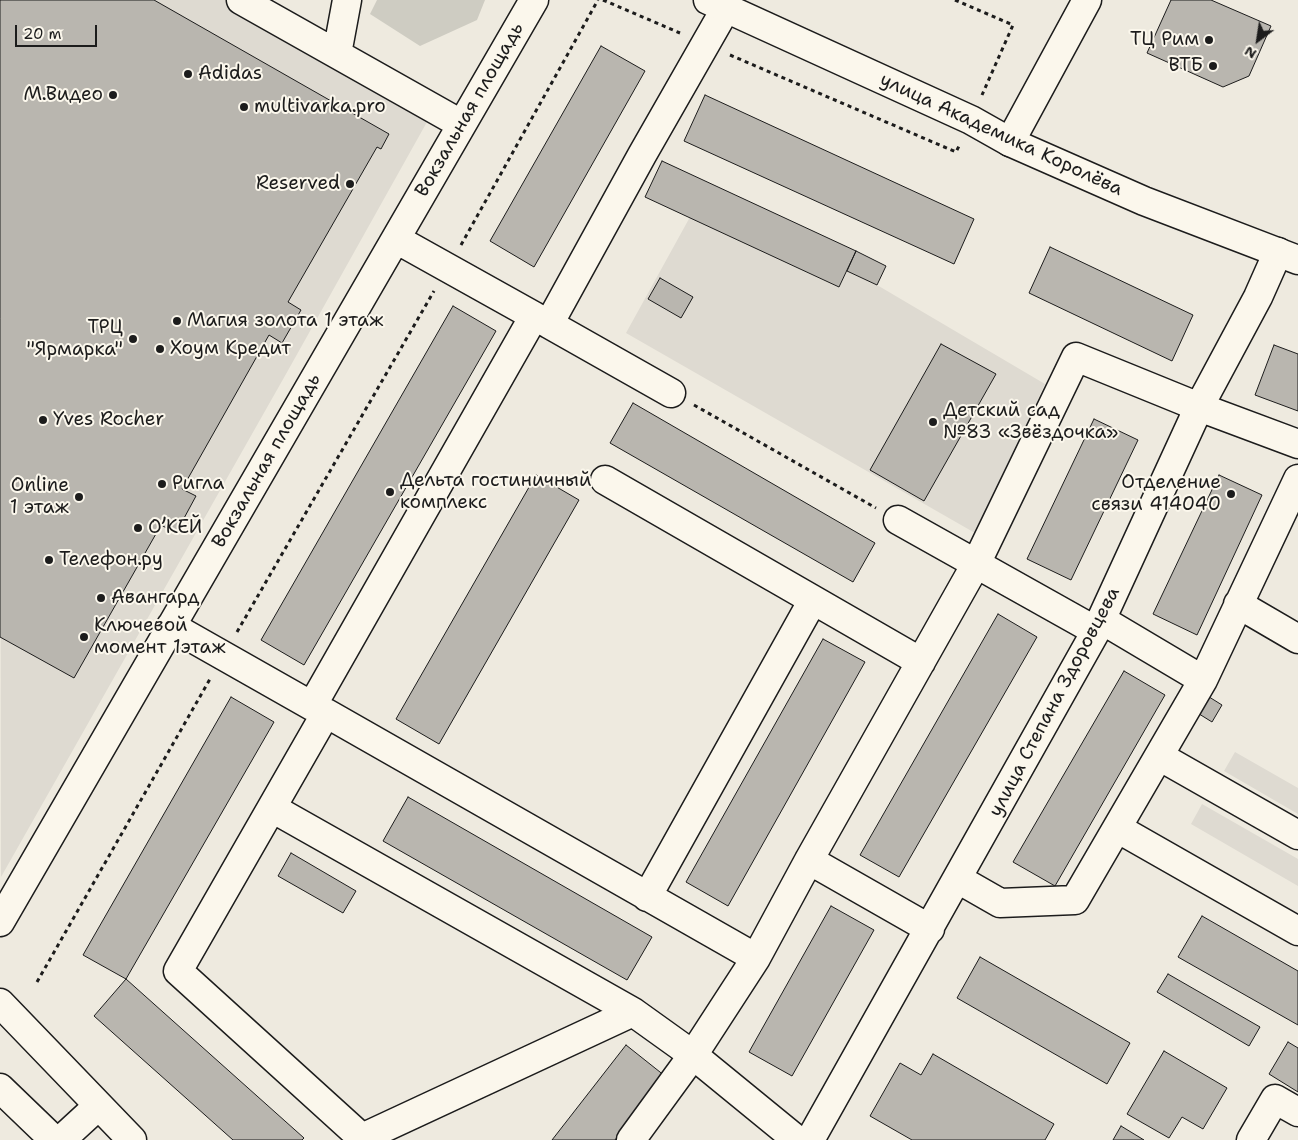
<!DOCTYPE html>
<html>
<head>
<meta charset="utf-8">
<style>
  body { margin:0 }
  #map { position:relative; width:1298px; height:1140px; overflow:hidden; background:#eeeadf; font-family:"Shantell Sans",sans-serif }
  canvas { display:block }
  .north { position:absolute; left:1233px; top:15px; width:50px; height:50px; -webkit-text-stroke:4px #fbf7ec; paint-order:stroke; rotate:211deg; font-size:14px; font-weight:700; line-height:20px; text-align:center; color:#1c1c1c }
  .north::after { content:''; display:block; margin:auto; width:18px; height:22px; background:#1c1c1c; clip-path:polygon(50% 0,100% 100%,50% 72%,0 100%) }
  .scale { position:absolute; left:15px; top:25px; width:82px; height:22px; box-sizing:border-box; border:2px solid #1c1c1c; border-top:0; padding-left:6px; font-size:15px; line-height:18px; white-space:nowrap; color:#1c1c1c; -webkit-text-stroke:4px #fbf7ec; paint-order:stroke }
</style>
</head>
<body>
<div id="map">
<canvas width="1298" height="1140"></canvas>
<div class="north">N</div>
<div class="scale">20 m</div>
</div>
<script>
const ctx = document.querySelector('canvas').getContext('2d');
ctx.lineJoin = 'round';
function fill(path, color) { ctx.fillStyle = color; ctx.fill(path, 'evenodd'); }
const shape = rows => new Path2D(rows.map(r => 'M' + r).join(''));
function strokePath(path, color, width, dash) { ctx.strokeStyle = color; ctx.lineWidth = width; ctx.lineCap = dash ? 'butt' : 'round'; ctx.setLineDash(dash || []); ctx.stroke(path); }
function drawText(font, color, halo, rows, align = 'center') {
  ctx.font = font + ' "Shantell Sans",sans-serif'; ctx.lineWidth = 4; ctx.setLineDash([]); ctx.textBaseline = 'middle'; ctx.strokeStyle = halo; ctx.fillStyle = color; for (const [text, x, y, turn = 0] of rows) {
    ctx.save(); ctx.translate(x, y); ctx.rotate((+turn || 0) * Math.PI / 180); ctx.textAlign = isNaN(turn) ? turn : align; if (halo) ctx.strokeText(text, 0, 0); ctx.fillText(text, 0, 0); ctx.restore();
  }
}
const built = shape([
  [0,0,228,0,432,113,286,374,1,877],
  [690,217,839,287,847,271,877,285,1045,384,975,533,626,333],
  [1235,752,1298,788,1298,814,1224,771],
  [1202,804,1298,859,1298,886,1191,824]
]);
const green = shape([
  [377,0,485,0,477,20,420,46,370,14]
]);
const building = shape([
  [0,0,154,0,389,134,381,149,377,147,288,302,301,310,282,343,269,335,182,489,196,496,176,533,161,525,74,678,0,637,0,0],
  [1171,0,1211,0,1271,26,1249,76,1223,87,1147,53,1171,0],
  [601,46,645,71,534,267,490,241,601,46],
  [705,95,974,219,954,264,684,141,705,95],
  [662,161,856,251,839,287,645,197,662,161],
  [1050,247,1193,315,1172,361,1029,293,1050,247],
  [856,251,886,266,877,285,847,271,856,251],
  [660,278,693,297,681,318,648,299,660,278],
  [453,306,496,331,304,665,261,640,453,306],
  [941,344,996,374,924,501,870,470,941,344],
  [1274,345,1298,354,1298,411,1255,395,1274,345],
  [633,403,875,543,853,582,610,443,633,403],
  [1094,419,1138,440,1071,580,1027,559,1094,419],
  [536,475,579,500,439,744,396,719,536,475],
  [1219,475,1262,495,1197,635,1153,614,1219,475],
  [998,614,1037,637,899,877,860,855,998,614],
  [823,639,865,662,728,906,686,882,823,639],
  [1124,671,1165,695,1055,886,1013,862,1124,671],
  [1206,695,1222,705,1212,722,1196,712,1206,695],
  [231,697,274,722,126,979,83,955,231,697],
  [408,797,652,937,627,980,383,841,408,797],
  [291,853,356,891,343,913,278,876,291,853],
  [831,906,874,930,792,1076,749,1052,831,906],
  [1202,916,1298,971,1298,1025,1178,957,1202,916],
  [980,957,1130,1043,1107,1084,957,998,980,957],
  [1168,974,1260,1027,1249,1046,1157,992,1168,974],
  [126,979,304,1138,302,1140,233,1140,94,1016,126,979],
  [1288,1042,1298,1048,1298,1092,1269,1074,1288,1042],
  [626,1045,665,1076,615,1140,552,1140,626,1045],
  [1164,1051,1227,1088,1203,1129,1182,1117,1169,1138,1127,1114,1164,1051],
  [933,1054,1054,1124,1045,1140,912,1140,870,1116,900,1063,921,1075,933,1054],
  [1121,1126,1144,1140,1113,1140,1121,1126]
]);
const path = shape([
  [603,0,680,33],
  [955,0,1013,25,982,95],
  [730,55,956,152,960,144],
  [461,245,598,0],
  [694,405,876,508],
  [237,632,434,291],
  [37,982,210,679]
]);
const minor = shape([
  [241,0,461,124],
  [337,54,347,0],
  [1010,142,1087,0],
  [396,239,534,316,312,706,326,713,178,971,362,1138,633,1012],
  [534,316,549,324,642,155,726,8],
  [549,324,671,393],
  [605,480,921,662],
  [898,520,1096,631],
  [1238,604,1298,639],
  [1102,620,1203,680],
  [171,626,312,706],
  [326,713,756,958],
  [1159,756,1298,835],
  [272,808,633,1012,693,1055,756,958,809,860,976,564,1076,357,1199,407,1298,444],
  [1117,828,1298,931],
  [809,860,930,929],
  [958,879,1000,903,1075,900,1203,680,1298,479],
  [647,897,813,600],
  [0,922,534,0],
  [61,1140,98,1106],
  [631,1140,693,1055,797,1140],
  [810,1140,1096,631,1199,407,1258,297,1278,252],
  [1251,1140,1275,1099,1298,1112]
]);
const major = shape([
  [708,0,971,120,1010,142,1144,201,1298,260],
  [0,1003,132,1140],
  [0,1088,54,1140]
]);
const markers = [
  [1209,40,5,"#1c1c1c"],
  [1213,66,5,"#1c1c1c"],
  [188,74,5,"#1c1c1c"],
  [113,95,5,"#1c1c1c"],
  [244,107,5,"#1c1c1c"],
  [350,184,5,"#1c1c1c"],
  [177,321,5,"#1c1c1c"],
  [133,339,5,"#1c1c1c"],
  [160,349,5,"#1c1c1c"],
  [43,420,5,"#1c1c1c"],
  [933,422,5,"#1c1c1c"],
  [162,484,5,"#1c1c1c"],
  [390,492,5,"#1c1c1c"],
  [1231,494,5,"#1c1c1c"],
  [79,497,5,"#1c1c1c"],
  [138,528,5,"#1c1c1c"],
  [49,560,5,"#1c1c1c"],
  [101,598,5,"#1c1c1c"],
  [84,637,5,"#1c1c1c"]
];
const poiNames = [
  ["ТЦ Рим",1199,40,"right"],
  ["ВТБ",1203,66,"right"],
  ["Adidas",198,74],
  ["М.Видео",103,95,"right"],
  ["multivarka.pro",254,107],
  ["Reserved",340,184,"right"],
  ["Магия золота 1 этаж",187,321],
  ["ТРЦ",123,328,"right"],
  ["\"Ярмарка\"",123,350,"right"],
  ["Хоум Кредит",170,349],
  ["Детский сад",943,411],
  ["№83 «Звёздочка»",943,433],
  ["Yves Rocher",53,420],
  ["Дельта гостиничный",400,481],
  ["комплекс",400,503],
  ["Отделение",1221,483,"right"],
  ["связи 414040",1221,505,"right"],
  ["Ригла",172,484],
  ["Online",69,486,"right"],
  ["1 этаж",69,508,"right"],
  ["О’КЕЙ",148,528],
  ["Телефон.ру",59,560],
  ["Авангард",111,598],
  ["Ключевой",94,626],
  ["момент 1этаж",94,648]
];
const streetNames = [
  ["Вокзальная площадь",470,110,-60],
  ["улица Академика Королёва",1001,135,25],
  ["Вокзальная площадь",267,461,-60],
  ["улица Степана Здоровцева",1055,702,-62]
];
fill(built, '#dedad1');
fill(green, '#ceccc2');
fill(building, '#b9b6af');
strokePath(building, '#1c1c1c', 1);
strokePath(minor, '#1c1c1c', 31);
strokePath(major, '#1c1c1c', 31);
strokePath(path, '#1c1c1c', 3, [4, 4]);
strokePath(minor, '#fbf7ec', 28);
strokePath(major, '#fbf7ec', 28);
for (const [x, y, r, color] of markers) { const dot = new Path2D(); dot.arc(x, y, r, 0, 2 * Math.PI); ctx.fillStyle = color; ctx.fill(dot); strokePath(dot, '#fbf7ec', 2); }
drawText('19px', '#1c1c1c', '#fbf7ec', poiNames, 'left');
drawText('19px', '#1c1c1c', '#fbf7ec', streetNames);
</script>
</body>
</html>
